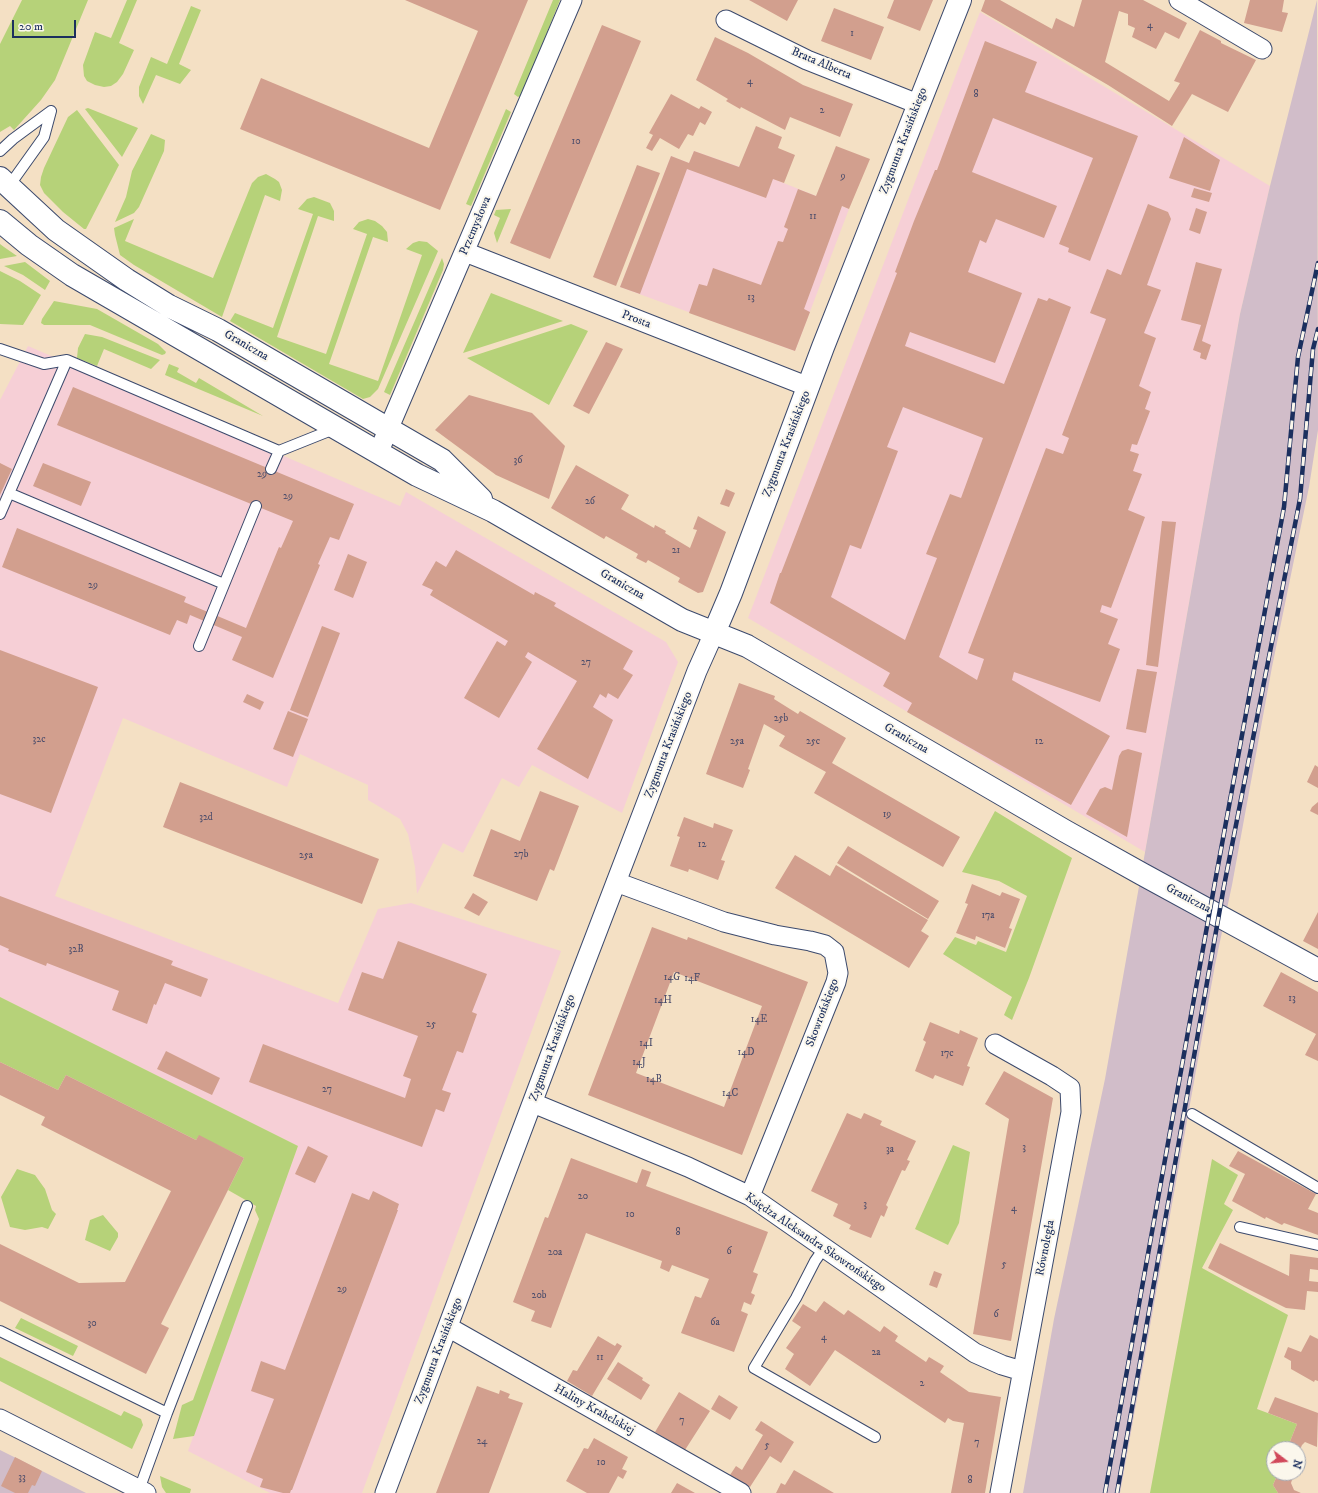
<!DOCTYPE html>
<html>
<head>
<meta charset="utf-8">
<style>
  body { margin:0 }
  #map { position:relative; width:1318px; height:1493px; overflow:hidden; background:#f4e0c4; font-family:"IM FELL DW Pica",serif }
  canvas { display:block }
  .north { position:absolute; left:1266px; top:1441px; width:40px; height:40px; box-sizing:border-box; background:#fbf7ec; border:1px solid #a1a7b3; border-radius:50%; rotate:106deg; font-size:11px; font-weight:700; line-height:16px; text-align:center; color:#1b2f5e }
  .north::after { content:''; display:block; margin:auto; width:14px; height:18px; background:#d1495b; clip-path:polygon(50% 0,100% 100%,50% 72%,0 100%) }
  .scale { position:absolute; left:12px; top:20px; width:64px; height:18px; box-sizing:border-box; border:2px solid #1b2f5e; border-top:0; padding-left:5px; font-size:12px; line-height:14px; white-space:nowrap; color:#1b2f5e; -webkit-text-stroke:3px #fbf7ec; paint-order:stroke }
</style>
</head>
<body>
<div id="map">
<canvas width="1318" height="1493"></canvas>
<div class="north">N</div>
<div class="scale">20 m</div>
</div>
<script>
const ctx = document.querySelector('canvas').getContext('2d');
ctx.lineJoin = 'round';
function fill(path, color) { ctx.fillStyle = color; ctx.fill(path, 'evenodd'); }
const shape = rows => new Path2D(rows.map(r => 'M' + r).join(''));
function strokePath(path, color, width, dash) { ctx.strokeStyle = color; ctx.lineWidth = width; ctx.lineCap = dash ? 'butt' : 'round'; ctx.setLineDash(dash || []); ctx.stroke(path); }
function drawText(font, color, halo, rows, align = 'center') {
  ctx.font = font + ' "IM FELL DW Pica",serif'; ctx.lineWidth = 4; ctx.setLineDash([]); ctx.textBaseline = 'middle'; ctx.strokeStyle = halo; ctx.fillStyle = color; for (const [text, x, y, turn = 0] of rows) {
    ctx.save(); ctx.translate(x, y); ctx.rotate((+turn || 0) * Math.PI / 180); ctx.textAlign = isNaN(turn) ? turn : align; if (halo) ctx.strokeText(text, 0, 0); ctx.fillText(text, 0, 0); ctx.restore();
  }
}
const built = shape([
  [980,12,1270,186,1240,314,1145,852,748,618],
  [694,151,766,176,849,209,795,351,620,287,671,156,689,163],
  [28,346,400,506,406,492,666,642,678,662,622,813,532,765,519,787,502,778,463,853,443,843,417,894,415,867,408,834,400,819,368,800,368,785,300,754,287,787,123,718,55,896,338,1003,378,909,411,903,561,951,362,1493,270,1493,188,1451,298,1146,0,997,0,400]
]);
const industrial = shape([
  [1317,0,1318,430,1309,487,1272,667,1232,885,1215,965,1120,1493,1023,1493,1054,1319,1105,1079,1240,314,1270,186],
  [0,1450,86,1493,0,1493]
]);
const green = shape([
  [22,0,88,0,55,80,41,100,14,130,10,126,0,132,0,44],
  [127,0,137,0,119,43,134,50,123,74,117,82,111,86,104,87,95,85,87,81,84,76,83,65,95,32,111,38],
  [553,0,560,0,522,95,518,97,514,94],
  [191,6,201,10,179,64,191,70,180,84,156,75,143,104,139,96,139,87,151,57,167,64],
  [88,108,138,128,122,157,85,109],
  [506,109,511,112,471,206,466,204],
  [77,110,119,165,86,229,84,229,63,212,44,193,40,185,41,177,44,168,68,117],
  [151,134,165,140,164,151,139,207,134,213,115,222,126,197,132,171],
  [266,174,275,179,279,182,282,190,280,201,265,195,222,317,134,265,120,255,115,235,114,228,134,219,125,241,213,278,252,183,258,177],
  [314,197,330,203,334,211,334,221,318,216,277,337,326,354,367,234,353,229,359,222,368,219,375,221,382,226,387,232,388,242,373,237,329,364,378,381,422,255,406,249,413,243,419,241,427,242,438,251,378,389,370,397,363,399,230,321,235,313,273,328,313,214,298,209,307,199],
  [511,209,497,243,494,233,500,218,494,215,496,210],
  [0,244,4,247,17,256,0,259],
  [442,258,444,264,443,270,390,395,384,392],
  [25,262,50,281,45,290,23,275,4,266],
  [0,271,20,281,41,295,23,325,0,324],
  [491,293,563,321,463,353],
  [54,301,97,309,158,344,166,352,165,354,162,355,90,325,44,325,41,323,42,319],
  [571,324,588,331,549,405,467,358],
  [85,334,102,337,160,360,151,369,104,349,97,366,77,358,78,348],
  [169,364,179,368,177,372,196,383,199,378,263,416,165,375],
  [995,811,1072,858,1029,978,1012,1020,1004,1015,1012,997,943,954,955,937,976,945,978,941,1006,952,1027,896,999,881,962,872],
  [0,997,298,1146,194,1436,173,1439,182,1405,193,1400,259,1219,255,1210,256,1206,228,1190,244,1158,199,1136,196,1140,66,1075,58,1090,0,1062],
  [953,1145,970,1152,959,1223,948,1245,915,1229],
  [1212,1159,1238,1175,1224,1204,1233,1210,1202,1268,1288,1315,1257,1409,1297,1424,1287,1449,1274,1449,1274,1473,1278,1473,1273,1485,1278,1493,1150,1493],
  [17,1169,35,1175,45,1189,52,1210,56,1214,48,1229,42,1227,25,1230,10,1227,1,1197],
  [103,1215,118,1233,118,1237,110,1251,85,1240,90,1220],
  [21,1318,78,1346,73,1356,15,1328],
  [0,1357,121,1416,124,1411,141,1419,143,1425,132,1449,0,1381],
  [160,1476,191,1489,190,1493,166,1493,162,1487]
]);
const building = shape([
  [405,0,528,0,440,210,240,129,261,78,429,148,478,31],
  [749,0,798,0,787,21],
  [894,0,933,0,920,31,887,18],
  [985,0,1000,0,1052,29,1056,18,1074,27,1082,0,1143,0,1187,23,1179,39,1165,32,1156,49,1132,37,1135,28,1128,25,1128,14,1119,11,1105,62,1169,101,1180,83,1174,81,1200,30,1221,41,1221,43,1256,60,1228,112,1192,94,1172,126,1108,85,981,11],
  [1250,0,1284,0,1282,12,1288,13,1282,32,1244,23],
  [834,8,884,27,871,60,821,41],
  [602,25,641,41,550,259,510,243],
  [715,37,748,53,803,85,853,104,840,137,790,117,785,130,741,107,740,109,726,101,728,99,696,80],
  [985,41,1037,62,1025,92,1138,136,1090,261,1068,252,1069,248,1059,244,1093,158,993,118,972,172,1057,206,1044,238,996,219,986,243,980,240,968,272,1022,293,995,363,910,332,905,346,1004,384,1038,298,1047,301,1049,298,1071,307,939,657,977,680,984,659,968,653,1046,448,1063,454,1069,438,1062,435,1106,319,1090,313,1107,269,1121,275,1148,204,1168,212,1171,219,1147,285,1161,290,1144,333,1156,338,1139,386,1151,392,1145,409,1150,411,1137,445,1132,444,1130,451,1139,454,1133,471,1142,474,1128,510,1145,517,1111,608,1102,605,1100,612,1118,619,1108,644,1120,649,1100,702,1014,672,1012,680,1110,736,1071,805,907,712,912,703,883,686,890,673,770,603,780,573,781,573,897,273,895,272,914,221,935,170,937,170],
  [903,407,983,438,961,498,950,494,926,554,937,558,905,640,831,597,850,545,861,549,898,451,887,447],
  [671,94,699,109,701,106,712,112,705,125,700,122,693,136,688,134,679,149,660,138,652,151,646,148,653,135,649,133],
  [756,126,782,137,778,148,795,155,784,183,773,179,766,198,687,169,640,294,620,287,671,156,689,163,694,151,739,167],
  [1184,137,1220,160,1210,191,1169,178],
  [836,146,870,159,849,209,842,206,804,309,810,312,795,351,689,313,699,284,707,286,713,268,761,285,778,241,783,242,788,229,784,227,798,189,816,196],
  [637,165,660,173,616,286,593,277],
  [1194,188,1212,193,1209,202,1191,197],
  [1196,208,1207,212,1200,234,1189,230],
  [1196,262,1222,269,1202,341,1211,345,1206,360,1200,358,1201,353,1193,350,1201,325,1181,320],
  [606,342,623,349,589,414,573,406],
  [73,387,354,504,339,540,330,537,318,564,320,565,273,678,232,660,242,637,190,615,187,624,177,620,170,635,2,567,17,528,186,597,184,602,246,628,279,547,281,548,293,521,57,425],
  [469,395,532,413,565,446,549,499,496,475,435,430],
  [0,463,12,469,0,495],
  [43,463,91,482,81,506,33,486],
  [576,465,629,495,621,509,654,528,655,525,666,531,665,533,690,548,697,530,693,529,698,516,726,532,703,592,698,593,678,582,680,578,648,560,646,563,636,558,638,554,606,536,604,539,551,508],
  [726,489,735,493,729,507,720,504],
  [1162,521,1176,522,1158,667,1146,665],
  [456,550,534,595,535,592,556,603,554,606,633,651,623,669,633,675,618,699,608,693,606,698,600,694,593,707,613,720,588,779,537,749,577,681,528,652,525,657,532,662,499,718,464,698,497,641,505,646,508,641,430,595,433,590,422,585,436,561,446,567],
  [348,554,367,562,353,598,334,590],
  [322,626,340,633,308,717,290,710],
  [0,650,98,687,51,813,0,794],
  [1137,669,1157,672,1146,733,1126,729],
  [739,683,775,696,774,699,798,714,800,711,846,738,832,763,960,837,943,867,814,793,826,772,779,746,785,736,764,724,748,769,750,770,743,788,706,774],
  [247,694,264,702,260,710,243,702],
  [288,711,308,719,293,757,273,749],
  [1128,749,1142,753,1127,837,1086,814,1100,789,1105,787,1112,790,1119,756,1122,751],
  [1315,765,1318,767,1318,788,1307,782],
  [180,782,379,859,362,904,163,827],
  [540,791,579,806,554,871,550,869,537,901,473,876,491,829,520,841],
  [1318,802,1318,815,1310,811,1312,807],
  [684,817,713,828,714,823,733,830,721,860,725,861,718,880,689,869,688,872,670,866,680,837,677,836],
  [848,846,939,901,928,919,837,863],
  [795,855,830,876,836,865,928,920,921,931,929,936,909,968,775,888],
  [972,884,1000,896,1002,892,1020,899,1009,928,1012,929,1005,948,976,936,975,940,956,933,968,904,965,903],
  [473,893,488,902,479,916,464,908],
  [0,896,173,961,171,965,208,979,201,997,165,983,156,1005,154,1004,147,1024,112,1010,119,991,47,963,46,966,8,951,9,949,0,945],
  [1318,912,1318,949,1303,941],
  [652,927,687,940,688,937,808,982,742,1155,588,1095],
  [674,972,762,1006,724,1107,636,1073],
  [398,941,487,974,472,1012,477,1014,463,1053,457,1051,442,1090,451,1093,444,1112,436,1109,422,1147,249,1082,263,1044,405,1098,411,1079,403,1076,418,1036,348,1010,362,972,383,979],
  [1281,972,1318,992,1318,1061,1305,1055,1316,1034,1263,1006],
  [930,1022,959,1034,960,1030,978,1038,967,1066,970,1067,963,1086,935,1075,933,1079,915,1071,926,1042,923,1040],
  [166,1051,220,1078,212,1095,157,1069],
  [0,1062,58,1090,66,1075,196,1140,199,1135,244,1158,161,1324,169,1328,146,1374,0,1301,0,1244,79,1283,125,1282,171,1191,41,1125,45,1117,0,1095],
  [1004,1071,1053,1098,1011,1341,973,1334,1009,1119,985,1104],
  [847,1113,861,1119,864,1113,882,1121,880,1125,916,1141,907,1160,910,1161,905,1171,902,1170,886,1205,888,1207,884,1217,881,1215,871,1238,849,1229,851,1225,833,1216,838,1204,811,1191],
  [308,1146,328,1156,315,1183,295,1174],
  [1238,1151,1316,1194,1308,1209,1318,1213,1318,1235,1284,1223,1282,1225,1266,1217,1265,1219,1232,1201,1245,1174,1229,1166],
  [571,1158,637,1183,642,1169,651,1172,646,1186,768,1232,753,1272,758,1274,751,1293,755,1295,751,1305,744,1302,741,1311,748,1314,734,1352,681,1333,695,1296,701,1298,709,1279,672,1265,669,1272,660,1268,662,1261,586,1233,551,1328,531,1321,535,1311,513,1302,545,1217,548,1218],
  [373,1191,399,1204,397,1210,398,1210,292,1490,291,1490,290,1493,283,1493,260,1487,263,1479,246,1472,274,1399,251,1391,261,1361,285,1370,352,1193,369,1200],
  [1220,1243,1289,1276,1290,1254,1318,1258,1318,1270,1310,1269,1309,1281,1318,1282,1318,1292,1307,1291,1305,1310,1286,1308,1244,1287,1208,1268],
  [934,1271,942,1274,937,1288,929,1285],
  [824,1301,844,1315,848,1310,880,1332,884,1326,898,1336,895,1341,926,1362,929,1357,944,1366,940,1372,969,1392,1001,1397,985,1493,951,1493,964,1423,953,1421,948,1418,945,1423,835,1350,810,1386,785,1369,794,1354,786,1348,801,1327,792,1321,803,1304,816,1312],
  [1310,1335,1318,1339,1318,1381,1315,1380,1314,1382,1291,1369,1291,1361,1284,1357,1288,1347,1301,1352],
  [598,1336,615,1346,617,1343,622,1346,592,1396,567,1381,573,1370,577,1371],
  [618,1362,643,1378,642,1380,650,1385,641,1400,607,1379],
  [477,1386,499,1394,500,1390,510,1394,508,1398,523,1403,489,1493,436,1493],
  [679,1392,710,1411,685,1450,655,1432],
  [719,1395,738,1407,730,1420,711,1409],
  [1275,1397,1318,1413,1317,1447,1305,1442,1302,1445,1298,1454,1298,1449,1287,1449,1297,1424,1268,1413],
  [761,1421,794,1442,781,1463,770,1456,750,1487,730,1475,736,1466,742,1470,763,1435,755,1430],
  [594,1438,628,1457,622,1469,627,1471,623,1479,618,1476,609,1493,587,1493,566,1481,584,1448,588,1449],
  [15,1457,42,1471,35,1486,32,1485,28,1493,15,1493,1,1486],
  [794,1470,834,1493,776,1493,781,1483,785,1485],
  [1278,1473,1294,1474,1291,1483,1294,1490,1301,1493,1278,1493,1273,1485],
  [677,1483,695,1493,671,1493]
]);
const lane = shape([
  [0,151,13,139,51,111],
  [9,186,44,137,51,111],
  [0,349,44,364,67,360,279,451,334,429],
  [271,469,279,451],
  [9,493,224,584],
  [0,514,67,360],
  [199,646,256,506],
  [1192,1114,1318,1188],
  [1240,1227,1318,1245],
  [824,1248,815,1261,796,1298,754,1368,875,1437],
  [0,1331,167,1413,247,1206],
  [139,1490,167,1413]
]);
const street = shape([
  [1179,0,1262,49],
  [726,20,807,60,918,104],
  [465,252,809,387],
  [379,451,572,0],
  [616,882,724,922,775,935,810,941,825,945,834,952,838,973,836,982,750,1196],
  [995,1044,1052,1076,1070,1088,1071,1112,1000,1493],
  [533,1103,688,1167,750,1196,975,1353,1002,1365,1022,1371],
  [448,1327,741,1493],
  [0,1419,146,1493],
  [385,1493,577,984,697,671,714,633]
]);
const secondary = shape([
  [0,178,56,230,127,280,169,306,218,330,442,460,481,499],
  [0,221,29,245,72,275,417,475,493,511,682,620,747,646,1065,831,1142,874,1318,970],
  [714,633,731,593,823,347,960,0]
]);
const rail = shape([
  [1105,1493,1215,882,1284,507,1298,357,1318,263],
  [1117,1493,1224,886,1300,499,1313,349,1318,329]
]);
const numberNames = [
  ["4",1150,26],
  ["1",852,34],
  ["4",750,82],
  ["8",976,95],
  ["2",822,111],
  ["10",576,142],
  ["9",843,177],
  ["11",813,217],
  ["13",751,298],
  ["36",518,461],
  ["29",262,475],
  ["29",288,497],
  ["26",590,502],
  ["21",676,551],
  ["29",93,586],
  ["27",586,663],
  ["25b",781,719],
  ["32c",39,740],
  ["25a",737,742],
  ["25c",813,742],
  ["12",1039,742],
  ["19",887,815],
  ["32d",206,818],
  ["12",702,845],
  ["27b",521,855],
  ["25a",306,856],
  ["17a",988,916],
  ["32B",76,950],
  ["14G",672,978],
  ["14F",692,979],
  ["13",1292,999],
  ["14H",663,1001],
  ["14E",759,1020],
  ["25",431,1025],
  ["14I",646,1044],
  ["14D",746,1053],
  ["17c",947,1054],
  ["14J",639,1063],
  ["14B",654,1080],
  ["27",327,1090],
  ["14C",730,1094],
  ["3",1024,1148],
  ["3a",890,1150],
  ["20",583,1197],
  ["3",865,1205],
  ["4",1014,1209],
  ["10",630,1215],
  ["8",678,1233],
  ["6",729,1252],
  ["20a",555,1253],
  ["5",1004,1265],
  ["29",342,1290],
  ["20b",539,1296],
  ["6",996,1315],
  ["6a",715,1323],
  ["30",92,1324],
  ["4",824,1338],
  ["2a",876,1353],
  ["11",600,1358],
  ["2",922,1384],
  ["7",682,1421],
  ["24",482,1442],
  ["7",977,1443],
  ["5",767,1446],
  ["10",601,1463],
  ["33",22,1478],
  ["8",970,1481]
];
const streetNames = [
  ["Brata Alberta",821,64,23],
  ["Zygmunta Krasińskiego",904,141,-69],
  ["Przemysłowa",476,226,-67],
  ["Prosta",636,320,21],
  ["Graniczna",246,346,30],
  ["Zygmunta Krasińskiego",787,444,-69],
  ["Graniczna",622,585,30],
  ["Graniczna",906,739,30],
  ["Zygmunta Krasińskiego",669,745,-69],
  ["Graniczna",1188,899,28],
  ["Skowrońskiego",823,1013,-69],
  ["Zygmunta Krasińskiego",553,1048,-70],
  ["Księdza Aleksandra Skowrońskiego",815,1243,34],
  ["Równoległa",1046,1248,-79],
  ["Zygmunta Krasińskiego",439,1351,-69],
  ["Haliny Krahelskiej",594,1410,29]
];
fill(built, '#f6cfd6');
fill(industrial, '#d1bdc9');
fill(green, '#b6d279');
fill(building, '#d29f8e');
strokePath(lane, '#3c4a6d', 12);
strokePath(street, '#3c4a6d', 21);
strokePath(secondary, '#3c4a6d', 24);
strokePath(lane, '#fff', 10);
strokePath(street, '#fff', 19);
strokePath(secondary, '#fff', 22);
strokePath(rail, '#1b2f5e', 4.5);
strokePath(rail, '#fbf7ec', 3, [9]);
drawText('10px', '#494b6a', null, numberNames);
drawText('12px', '#1b2f5e', '#fbf7ec', streetNames);
</script>
</body>
</html>
